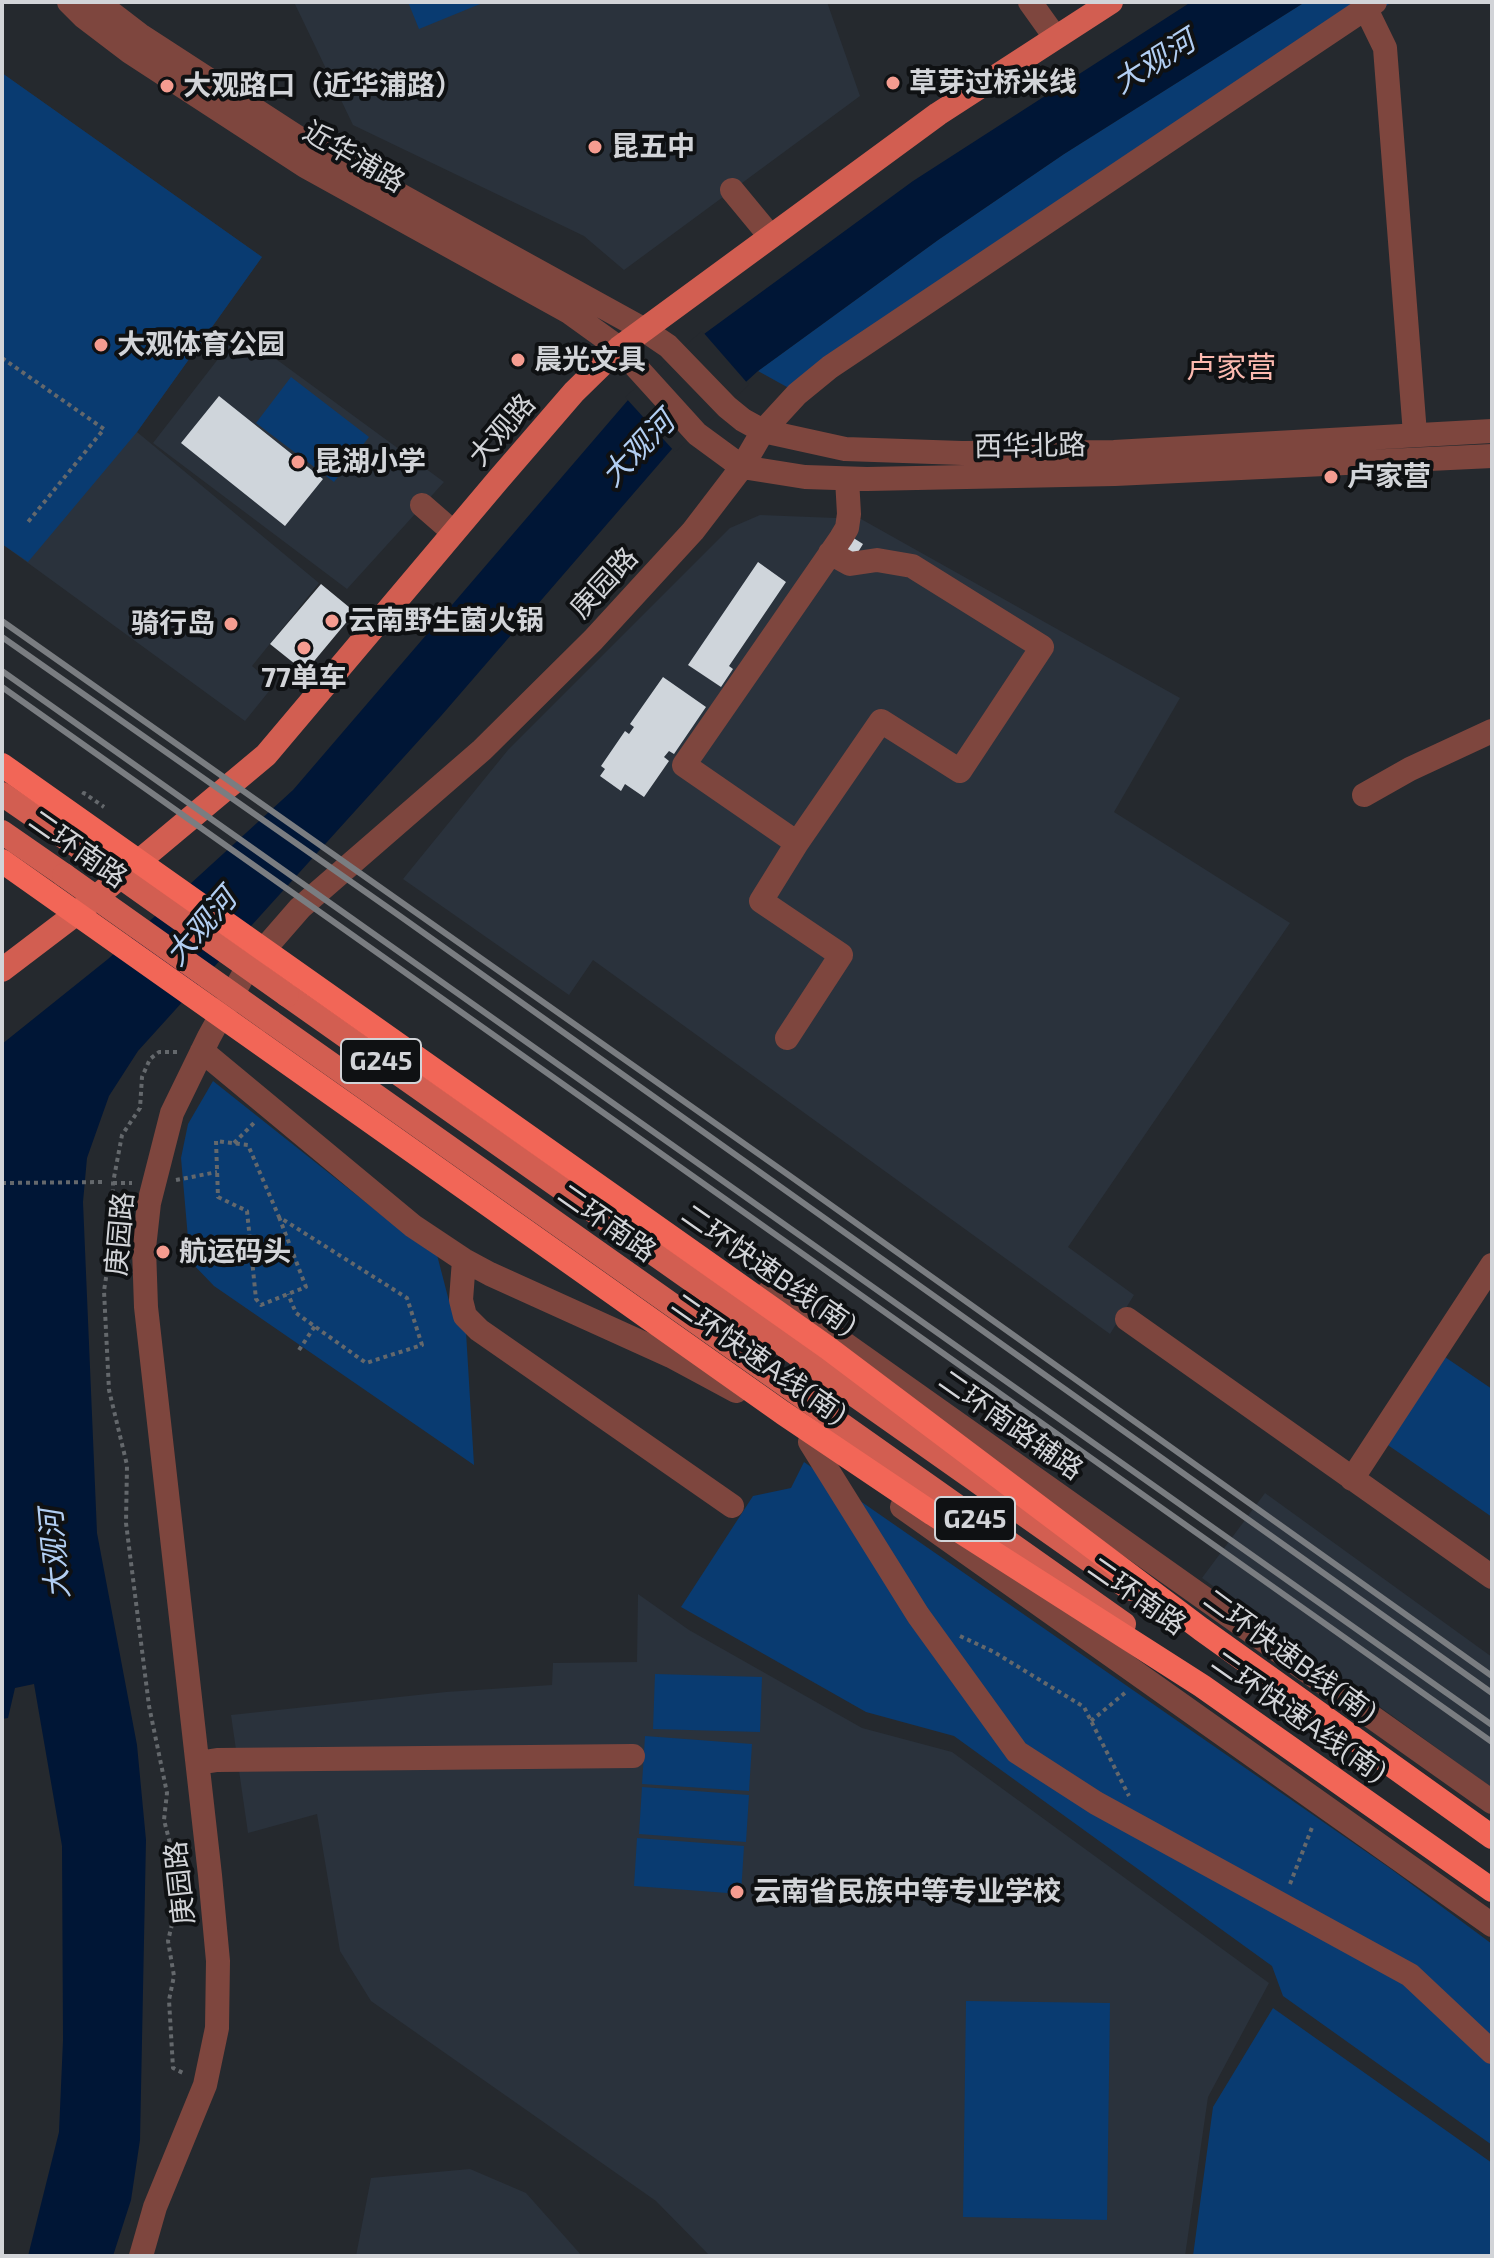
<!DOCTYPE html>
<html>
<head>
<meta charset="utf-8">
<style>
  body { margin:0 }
  #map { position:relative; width:1494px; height:2258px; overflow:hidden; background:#25292e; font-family:"Exo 2",sans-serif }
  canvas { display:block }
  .frame { position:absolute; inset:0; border:4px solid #d2d4d8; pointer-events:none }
</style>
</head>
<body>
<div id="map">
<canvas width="1494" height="2258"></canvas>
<div class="frame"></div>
</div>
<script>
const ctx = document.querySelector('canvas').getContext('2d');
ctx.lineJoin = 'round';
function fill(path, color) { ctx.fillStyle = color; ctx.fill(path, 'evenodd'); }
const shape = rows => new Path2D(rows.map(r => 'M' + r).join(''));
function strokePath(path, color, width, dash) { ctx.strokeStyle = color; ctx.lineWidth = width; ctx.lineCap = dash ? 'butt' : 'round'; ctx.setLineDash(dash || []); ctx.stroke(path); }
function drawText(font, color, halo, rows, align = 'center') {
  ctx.font = font + ' "Exo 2","Noto Sans SC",sans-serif'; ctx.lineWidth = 8; ctx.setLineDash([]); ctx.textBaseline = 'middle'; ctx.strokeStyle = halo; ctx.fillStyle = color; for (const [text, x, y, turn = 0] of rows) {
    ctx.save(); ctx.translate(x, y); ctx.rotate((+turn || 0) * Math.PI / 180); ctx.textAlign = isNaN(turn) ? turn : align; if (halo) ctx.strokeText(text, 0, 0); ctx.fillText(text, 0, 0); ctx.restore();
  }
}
const built = shape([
  [294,2,827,2,860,96,624,270,584,236,353,125],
  [2,73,262,257,137,432,319,583,252,666,274,685,245,721,2,544],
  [239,332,444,482,347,589,153,443],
  [760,515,861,519,1180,698,1114,812,1290,923,1068,1247,1134,1295,1110,1334,593,960,569,995,403,879,508,750,730,528],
  [1265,1493,1492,1657,1492,1788,1202,1578],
  [638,1594,689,1630,862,1728,952,1752,1269,1983,1208,2097,1185,2256,710,2256,656,2201,371,2001,340,1951,317,1814,248,1833,231,1715,446,1692,552,1685,553,1663,637,1662],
  [470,2169,526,2193,582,2256,356,2256,371,2178]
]);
const green = shape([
  [408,2,485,2,419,29],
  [1305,2,1392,2,805,397,758,371,938,240,1064,154],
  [2,73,262,257,137,432,28,562,2,544],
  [291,377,369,437,334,482,256,423],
  [213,1081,383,1216,436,1251,449,1301,466,1332,474,1465,214,1286,190,1261,181,1158,188,1124],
  [1442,1355,1492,1389,1492,1517,1382,1441],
  [804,1462,1391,1869,1492,1944,1492,2145,1283,1996,1272,1966,954,1736,866,1712,681,1607,753,1496,791,1488],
  [655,1674,762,1677,760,1732,653,1729],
  [645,1736,752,1744,749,1791,642,1784],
  [642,1787,749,1795,746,1842,639,1834],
  [637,1838,744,1846,741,1894,634,1886],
  [966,2001,1110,2003,1107,2220,963,2217],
  [1273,2008,1492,2163,1492,2256,1193,2256,1213,2107]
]);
const water = shape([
  [1191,2,1305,2,1064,154,938,240,758,371,672,449,441,716,138,1051,109,1096,87,1158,83,1202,97,1533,137,1745,146,1840,140,2140,131,2200,113,2256,28,2256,59,2132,63,2040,62,1846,34,1684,15,1688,8,1718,2,1719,2,1044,108,959,293,790,628,400,704,334,913,181]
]);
const pier = shape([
  [702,331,749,385,675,452,625,397]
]);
const building = shape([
  [219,396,323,479,285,526,181,443],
  [836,527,863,544,855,557,828,539],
  [758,562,786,582,729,666,733,669,721,687,688,665],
  [321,584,355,612,305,672,270,644],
  [663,677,706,707,674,754,669,751,664,757,669,761,644,797,625,784,621,791,600,776,605,769,601,766,625,731,629,734,634,727,630,724]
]);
const path = shape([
  [2,358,104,429,28,522],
  [83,795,84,793,104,807],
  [177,1052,159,1052,150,1059,142,1077,140,1108,122,1135,113,1183,112,1238,104,1291,109,1390,127,1465,126,1523,149,1706,167,1793,164,1820,181,1886,168,1941,174,1976,169,2000,173,2068,185,2074],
  [234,1143,255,1122],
  [176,1180,217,1172],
  [2,1183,103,1182],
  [113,1183,132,1183],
  [279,1217,306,1287,288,1294,261,1305,256,1299,247,1211,218,1197,216,1141,248,1145,279,1217,407,1298,422,1345,366,1363,296,1313,288,1294],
  [299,1350,315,1326],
  [960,1636,994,1652,1084,1707,1129,1796],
  [1091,1721,1126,1692],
  [1290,1884,1313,1825]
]);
const minor = shape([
  [69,2,84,17,130,52,305,166,569,312,619,348,697,434,742,467,805,477,867,479,1115,474,1492,456],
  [97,2,140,35,311,146,643,329,668,346,727,407,743,420,763,431,845,449,962,453,1114,452,1492,431],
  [1030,2,1055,37],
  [1366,9,1385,48,1415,434],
  [732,190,770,236],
  [422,505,453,532],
  [1364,795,1410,769,1492,731],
  [797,843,881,721,960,771,1042,647,912,566,877,560,850,564,830,553],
  [787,1038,841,955,761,901,797,843,684,765,841,538,847,528,849,514,847,479],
  [202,1051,413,1226,464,1260,490,1274,671,1356,736,1391],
  [464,1260,461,1300,465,1316,479,1330,732,1506],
  [768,1293,838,1339,1492,1802],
  [1127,1319,1492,1577],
  [810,1442,918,1615,1017,1752,1096,1803,1410,1975,1492,2052],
  [1352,1479,1492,1265],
  [902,1507,1492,1925],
  [198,1763,217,1760,633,1756],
  [141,2256,155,2207,205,2085,217,2028,218,1961,210,1875,146,1307,144,1248,149,1203,172,1113,209,1037,246,970,300,908,482,750,593,640,693,531,742,467,763,431,797,394,830,367,1375,2]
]);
const major = shape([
  [2,794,80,848],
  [2,832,64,875],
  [2,970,77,913,266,755,498,480,574,392,619,348,938,114,1111,2],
  [287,995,1130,1589],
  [270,1021,1124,1624]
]);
const rail = shape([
  [2,621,790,1176,1492,1676],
  [2,637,397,914,1492,1693],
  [2,671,1492,1725],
  [2,687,1492,1742]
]);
const majorBridge = shape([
  [80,848,287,995],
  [64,875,270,1021]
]);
const highwayBridge = shape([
  [2,765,828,1348,1201,1629,1492,1837],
  [2,861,783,1413,933,1514,1202,1686,1492,1890]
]);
const markers = [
  [893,83,8,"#f59c90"],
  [167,86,8,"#f59c90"],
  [595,147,8,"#f59c90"],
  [101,345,8,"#f59c90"],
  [518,360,8,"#f59c90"],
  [298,462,8,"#f59c90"],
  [1331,477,8,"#f59c90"],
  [332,621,8,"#f59c90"],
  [231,624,8,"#f59c90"],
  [304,648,8,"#f59c90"],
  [163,1252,8,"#f59c90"],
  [737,1892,8,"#f59c90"]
];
const shields = [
  [381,1061,80],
  [975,1519,80]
];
const shieldNames = [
  ["G245",381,1061],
  ["G245",975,1519]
];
const poiNames = [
  ["草芽过桥米线",909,83],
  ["大观路口（近华浦路）",183,86],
  ["昆五中",611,147],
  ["大观体育公园",117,345],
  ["晨光文具",534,360],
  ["昆湖小学",314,462],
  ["卢家营",1347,477],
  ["云南野生菌火锅",348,621],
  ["骑行岛",215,624,"right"],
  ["77单车",304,678,"center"],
  ["航运码头",179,1252],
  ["云南省民族中等专业学校",753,1892]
];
const streetNames = [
  ["近华浦路",354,157,30],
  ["大观路",502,430,-49],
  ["西华北路",1030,446,-1],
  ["庚园路",604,583,-47],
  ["二环南路",78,849,35],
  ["二环南路",607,1223,35],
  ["庚园路",120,1234,-85],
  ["二环快速B线(南)",769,1270,35],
  ["二环快速A线(南)",759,1359,35],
  ["二环南路辅路",1011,1425,35],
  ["二环南路",1137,1596,35],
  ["二环快速B线(南)",1290,1656,36],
  ["二环快速A线(南)",1299,1717,35],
  ["庚园路",180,1883,-96]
];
const waterNames = [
  ["大观河",1154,62,-32],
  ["大观河",638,449,-46],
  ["大观河",201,927,-49],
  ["大观河",55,1554,-95]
];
const neighbourhoodNames = [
  ["卢家营",1231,368]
];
fill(built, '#2a323c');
fill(green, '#093b71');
fill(water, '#001636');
fill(pier, '#25292e');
fill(building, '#cfd5db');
strokePath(path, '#64686c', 4, [4, 4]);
strokePath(minor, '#7e463e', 24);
strokePath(major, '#d25e51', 24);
strokePath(rail, '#7a7d81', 6);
strokePath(majorBridge, '#d25e51', 24);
strokePath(highwayBridge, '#f26657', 24);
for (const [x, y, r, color] of markers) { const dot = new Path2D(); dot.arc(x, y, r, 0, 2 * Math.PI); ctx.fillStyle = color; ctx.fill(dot); strokePath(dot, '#0f1113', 3); }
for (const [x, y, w] of shields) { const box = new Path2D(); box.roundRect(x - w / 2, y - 22, w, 44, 6); ctx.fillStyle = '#0f1113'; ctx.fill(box); strokePath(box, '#d2d4d8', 2); }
drawText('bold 26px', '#d2d4d8', null, shieldNames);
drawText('bold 28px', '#d2d4d8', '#0f1113', poiNames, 'left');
drawText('28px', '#d2d4d8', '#0f1113', streetNames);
drawText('italic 30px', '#b2cef2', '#0f1113', waterNames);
drawText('30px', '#fdbab0', '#0f1113', neighbourhoodNames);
</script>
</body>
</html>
